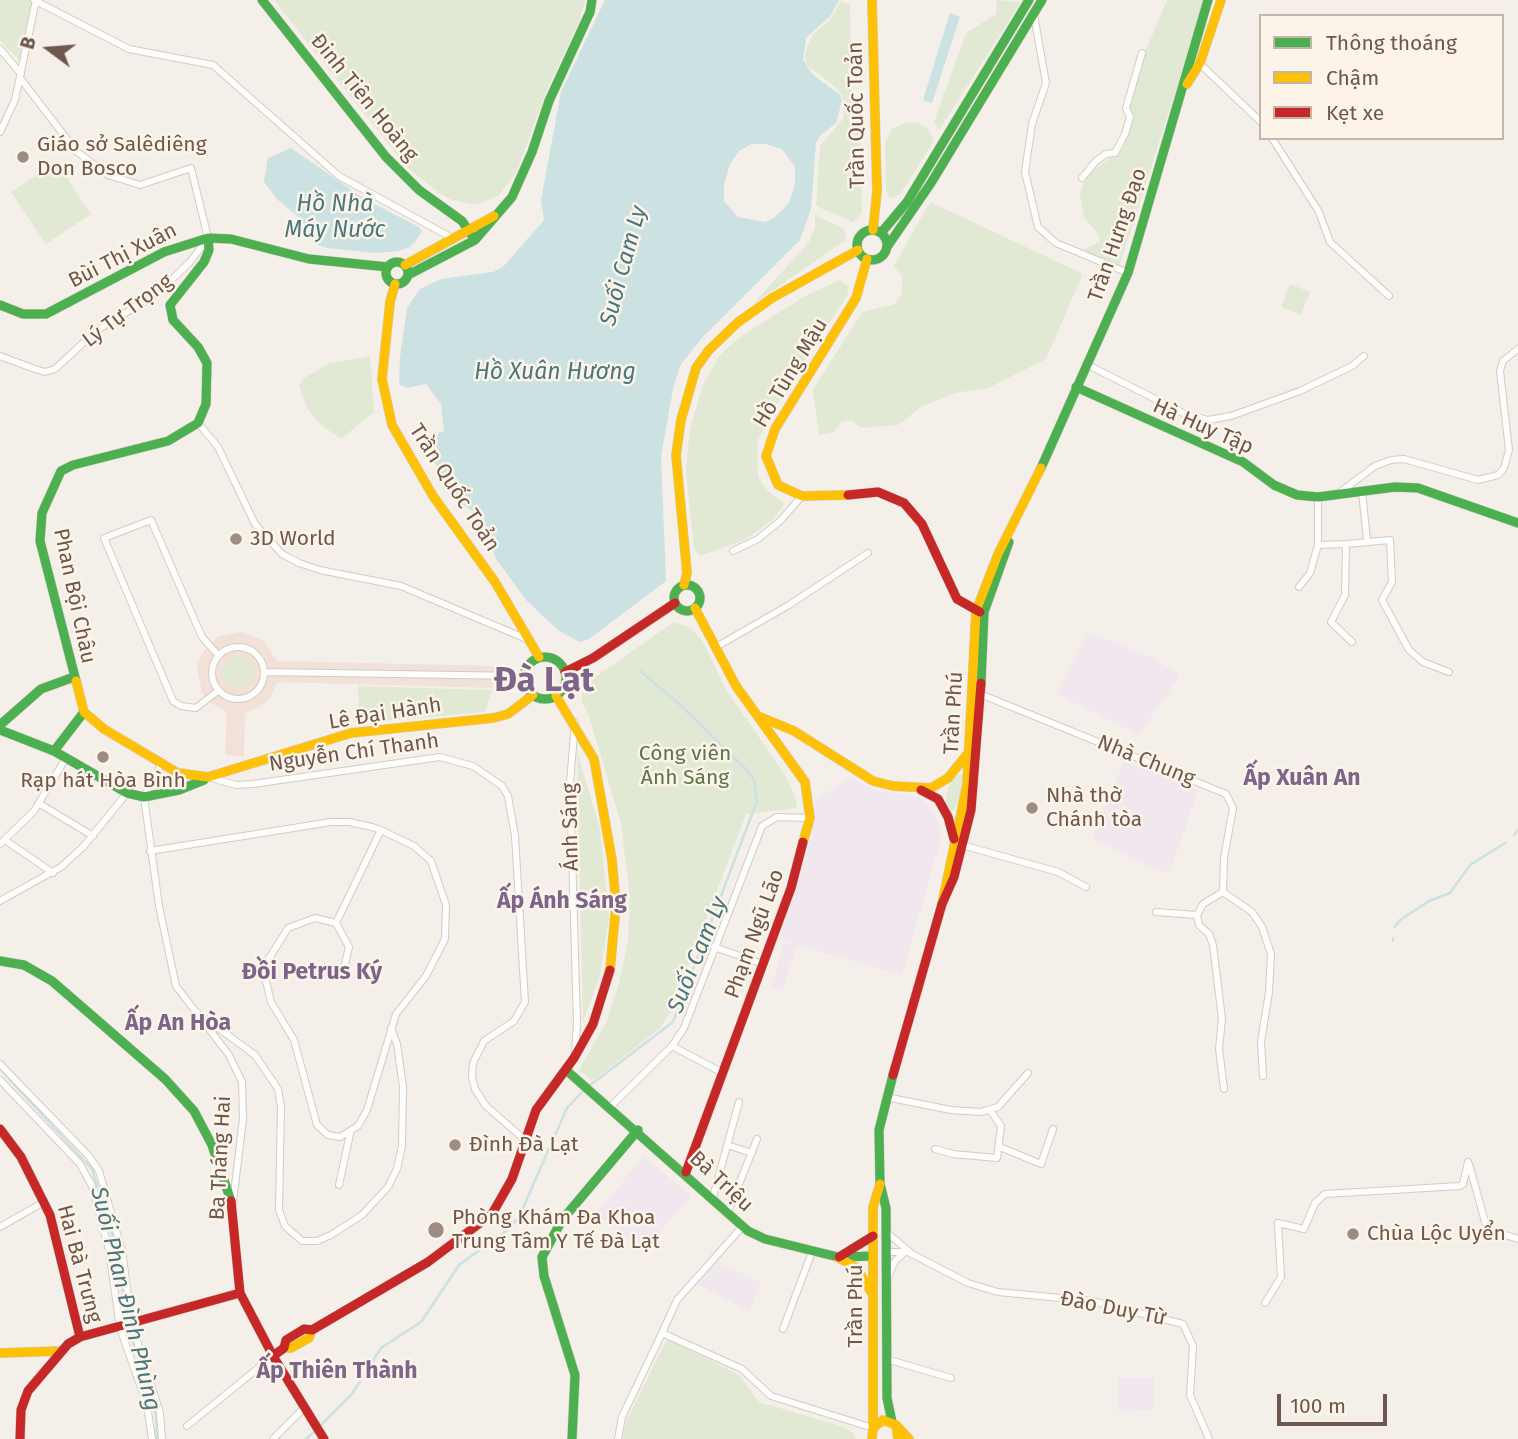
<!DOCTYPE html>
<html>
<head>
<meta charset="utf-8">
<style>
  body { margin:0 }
  #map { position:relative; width:1518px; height:1439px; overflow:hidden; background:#f4efe8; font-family:"Fira Sans",sans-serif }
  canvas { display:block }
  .legend { position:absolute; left:1259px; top:14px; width:245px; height:126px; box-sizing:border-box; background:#fcf4e9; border:2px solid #c3b5aa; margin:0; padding:9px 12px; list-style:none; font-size:21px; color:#6e574c }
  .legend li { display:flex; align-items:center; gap:14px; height:35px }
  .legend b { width:35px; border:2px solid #c3b5aa }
  .north { position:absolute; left:14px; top:14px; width:70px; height:70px; -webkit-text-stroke:5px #fcf4e9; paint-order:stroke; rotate:286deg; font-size:19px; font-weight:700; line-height:28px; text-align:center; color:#6e574c }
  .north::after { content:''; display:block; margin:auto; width:24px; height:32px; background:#6e574c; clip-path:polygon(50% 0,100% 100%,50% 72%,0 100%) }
  .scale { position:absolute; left:1277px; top:1394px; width:110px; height:32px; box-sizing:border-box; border:4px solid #6e574c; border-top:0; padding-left:9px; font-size:21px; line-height:24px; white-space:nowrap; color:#6e574c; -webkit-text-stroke:5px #fcf4e9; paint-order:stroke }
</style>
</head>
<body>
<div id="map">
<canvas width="1518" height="1439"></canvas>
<ul class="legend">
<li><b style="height:9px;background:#4caf50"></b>Thông thoáng</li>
<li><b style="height:9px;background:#ffc107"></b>Chậm</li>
<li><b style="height:9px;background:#c62828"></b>Kẹt xe</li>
</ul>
<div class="north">B</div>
<div class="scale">100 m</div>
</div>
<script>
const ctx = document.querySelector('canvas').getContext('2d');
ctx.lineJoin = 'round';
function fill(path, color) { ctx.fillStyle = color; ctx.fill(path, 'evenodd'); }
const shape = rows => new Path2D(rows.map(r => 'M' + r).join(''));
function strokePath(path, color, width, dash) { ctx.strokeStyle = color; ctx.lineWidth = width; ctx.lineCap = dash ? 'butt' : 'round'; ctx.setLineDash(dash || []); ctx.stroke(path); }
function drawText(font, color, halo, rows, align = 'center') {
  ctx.font = font + ' "Fira Sans",sans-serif'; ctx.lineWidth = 5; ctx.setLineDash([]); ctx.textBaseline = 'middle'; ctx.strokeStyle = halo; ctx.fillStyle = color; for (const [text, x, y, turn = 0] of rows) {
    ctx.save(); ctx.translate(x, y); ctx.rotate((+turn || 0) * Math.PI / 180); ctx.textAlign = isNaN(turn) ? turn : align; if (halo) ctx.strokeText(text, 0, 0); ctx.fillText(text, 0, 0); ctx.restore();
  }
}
const commercial = shape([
  [241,632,264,641,277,661,494,666,493,688,278,682,269,699,260,707,245,713,244,756,225,755,227,712,211,703,202,693,197,667,201,655,217,637]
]);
const education = shape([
  [1089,632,1153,658,1180,675,1139,735,1058,695],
  [1124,761,1198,790,1169,874,1092,840],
  [850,778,874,790,919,797,934,813,941,832,939,846,902,975,797,945,783,990,771,986,785,942,795,945,782,938,782,932,811,839,815,800],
  [644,1156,691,1196,642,1253,597,1213],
  [716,1262,761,1282,749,1311,697,1284],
  [1119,1378,1153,1378,1154,1410,1118,1411]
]);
const green = shape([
  [0,0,30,0,33,4,23,59,19,60,0,41],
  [274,0,585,0,579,22,547,90,516,173,499,195,476,205,452,200,440,194,405,165],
  [997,0,1021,2,939,130,934,122,966,33,996,14],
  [1167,0,1205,0,1119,267,1082,251,1100,241,1099,235,1084,217,1080,193,1087,175,1122,149,1132,122,1129,108,1144,55],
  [841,1,850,4,851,97,860,104,862,213,853,222,816,206,820,146,843,119,845,104,838,89,807,65,805,54,812,35,829,21],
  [917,122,928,129,934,141,900,195,890,198,886,190,885,143,892,129,905,123],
  [56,162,91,214,46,244,11,192],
  [930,202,1083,274,1046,359,988,388,955,393,921,407,898,425,861,428,853,421,842,421,834,432,819,435,813,390,862,312,895,304,902,293,902,277,894,266],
  [815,215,844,229,846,240,753,304,809,242,815,227],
  [840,280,848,286,847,296,788,385,757,442,758,477,768,491,785,504,773,519,758,531,742,541,700,556,694,550,686,470,690,429,703,384,720,355,740,337,805,296],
  [1290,284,1310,292,1301,315,1281,307],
  [370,356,374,412,341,439,320,424,307,408,299,386,303,379,328,364],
  [674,622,691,628,703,642,727,691,785,775,795,795,797,808,746,814,671,1012,659,1029,592,1081,579,1070,607,1021,619,983,628,941,630,895,621,824,589,716,582,702,582,692,588,682],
  '222 673a16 16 0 1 1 32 0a16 16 0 1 1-32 0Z',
  [358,686,492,690,485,712,359,723],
  [577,751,600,829,609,918,600,975,583,1022],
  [965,773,958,805,951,812,946,802,948,787,953,777],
  [670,1340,739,1375,759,1402,844,1427,854,1434,855,1439,623,1439,625,1424,666,1341]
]);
const water = shape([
  [605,0,839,0,831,15,806,38,803,59,812,74,840,95,842,101,836,123,820,136,816,143,811,209,800,240,702,338,681,364,674,384,661,456,666,581,589,639,580,642,559,631,527,601,496,559,480,516,456,500,448,489,430,453,439,432,444,432,441,404,426,384,407,388,399,384,400,357,407,308,420,289,441,279,493,272,503,267,544,220,541,200,561,92],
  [751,144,766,144,782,149,795,167,795,183,789,203,774,218,764,222,738,217,724,201,724,184,730,164,739,151],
  [950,13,960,17,932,103,923,100],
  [291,148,366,200,419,227,422,231,417,239,410,247,398,251,376,253,328,248,316,244,299,217,278,200,264,182,268,158]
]);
const stream = shape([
  [1514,835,1518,830],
  [1395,927,1400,920,1429,901,1450,893,1470,865,1505,843],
  [1393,941,1393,938],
  [0,1069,92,1169,117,1251,126,1319,156,1415,157,1439],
  [589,1086,673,1022,757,801,754,780,749,772,676,701,640,671],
  [320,1426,352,1394,381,1348,421,1322,459,1265,509,1229,519,1217,567,1108,584,1090],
  [306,1439,315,1431]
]);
const street = shape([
  [34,0,129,49,213,65,339,176,454,239],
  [1034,15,1046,83,1032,124,1025,172,1038,227,1056,243,1128,273],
  [0,49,21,74],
  [1199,63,1261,122],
  [0,132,15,100,36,0],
  [1272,138,1319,212,1330,242,1389,296],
  [1082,178,1096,161,1106,154,1115,153,1125,134,1130,117,1126,108,1142,53],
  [0,356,35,369,45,372,55,369,96,331,158,293,190,262,208,238,191,168,140,185,108,175,76,151,20,78],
  [1086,364,1185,414,1208,420,1231,416,1300,391,1352,366,1364,356],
  [198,423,218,447,255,524,282,554,299,563,320,570,401,586,529,640],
  [1362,492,1367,540],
  [1339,493,1375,466,1391,460,1404,459,1478,480,1498,475,1504,468,1509,450,1500,371,1503,361,1518,349],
  [1318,545,1346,544],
  [733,551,758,539,780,521,802,496],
  [1299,587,1310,573,1318,545,1318,497],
  [1352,642,1331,622,1345,595,1346,544,1390,540,1392,582,1382,600,1409,650,1423,662,1449,672],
  [716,647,789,605,868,553],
  '212 673a26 26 0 1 1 52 0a26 26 0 1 1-52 0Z',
  [219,656,202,637,151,520,104,538,173,701,181,706,196,708,219,690],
  [264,672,524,676],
  [980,694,1226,794,1233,808,1224,858,1223,892],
  [575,723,570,782,577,1023,575,1053],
  [161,764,144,797,159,906,176,986,229,1055,242,1082,243,1119,233,1202],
  [208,777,236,785,253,784,440,757,473,766,502,786,508,796,515,836,525,1002,514,1021,484,1041,473,1063,472,1077,475,1089,486,1106,524,1139],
  [40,804,93,836],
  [5,840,53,873],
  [0,844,34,811,66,758],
  [962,845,1058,872,1086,887],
  [150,851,331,822,349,822,372,827,381,830,391,835,414,846,431,861,446,905,445,939,426,976,396,1014,367,1110,358,1126,340,1137,328,1135,317,1125,294,1040,271,1002,265,977,268,960,288,928,315,918,336,923,381,830],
  [1223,892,1203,904,1197,915,1199,925,1209,934,1213,945,1222,1019,1219,1049,1224,1089],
  [1223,892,1252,912,1262,927,1271,954,1269,992,1261,1042,1263,1076],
  [0,901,61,867,83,847,127,793],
  [1156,912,1197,915],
  [336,923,349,947,345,964],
  [714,947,763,964],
  [195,1011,255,1055,278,1089,281,1107,279,1210,285,1226,302,1241,317,1241,331,1235,362,1215,388,1187,397,1169,402,1146,403,1087,397,1044,391,1028],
  [672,1046,723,1073],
  [0,1064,88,1155,99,1171,122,1251,132,1325,160,1413,162,1439],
  [0,1080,80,1164,92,1186,109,1250,120,1328,147,1405,152,1439],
  [886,1097,951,1110,981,1112,998,1107,1028,1073],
  [610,1107,672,1046,684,1028,762,826,777,817,810,818],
  [727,1145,752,1153],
  [1000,1147,1041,1164,1053,1129],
  [935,1149,953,1154,997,1158,1001,1126,990,1110],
  [1469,1164,1487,1229,1518,1239],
  [339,1185,350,1134],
  [713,1197,739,1102],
  [728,1212,757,1139],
  [0,1227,44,1202],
  [886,1232,910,1252],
  [887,1252,908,1252,968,1283,998,1292,1092,1301,1183,1324,1193,1346,1190,1395,1209,1439],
  [889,1275,895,1261,905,1252],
  [1265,1303,1281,1277,1278,1223,1304,1229,1315,1203,1325,1194,1460,1186,1463,1184,1468,1162],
  [783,1329,812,1252],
  [662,1333,677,1300,742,1227],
  [886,1359,951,1378],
  [187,1426,273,1356],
  [273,1439,304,1408],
  [618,1439,622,1417,662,1333,742,1369,771,1396,873,1428]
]);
const fast = shape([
  [262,0,386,157,419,190,462,221,475,240],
  '857 245a15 15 0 1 1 30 0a15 15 0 1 1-30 0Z',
  [881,233,907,202,1029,0],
  [887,247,931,183,1042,0],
  '386 273a11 11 0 1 1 22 0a11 11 0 1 1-22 0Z',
  [408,275,475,240,512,197,532,152,549,101,590,12,592,0],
  [0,305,23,314,46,314,164,252,208,238,231,239,309,259,388,267],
  [1076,387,1243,462,1274,485,1297,495,1318,497,1395,487,1418,488,1518,523],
  [1041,468,1128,273,1208,0],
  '674 598a13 13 0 1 1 26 0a13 13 0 1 1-26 0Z',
  '524 678a21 21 0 1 1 42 0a21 21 0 1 1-42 0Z',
  [76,681,40,541,42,513,61,471,73,465,168,441,198,423,206,404,207,363,198,347,173,320,170,305,204,262,209,250,208,238],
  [981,683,984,612,1009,542],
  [0,725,41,689,74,677],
  [0,730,54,751,127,793,144,797,179,790,204,780],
  [54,751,84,712],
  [0,961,24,965,52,981,165,1079,194,1111,212,1145,231,1201],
  [566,1070,748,1231,765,1239,838,1257,873,1256],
  [892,1422,887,1398,886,1208,880,1184,879,1130,893,1075],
  [572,1439,575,1375,544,1276,542,1257,562,1220,638,1130]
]);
const slow = shape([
  [872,0,877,191,873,230],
  [1187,84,1200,63,1221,0],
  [405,265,494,216],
  [395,284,390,302,382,379,392,425,433,496,495,582,539,657],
  [848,495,802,496,778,485,766,456,775,429,856,298,867,259],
  [684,585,687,573,676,455,681,420,696,368,708,351,737,323,772,298,858,250],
  [695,608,736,686,805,782,810,818,803,842],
  [76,681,84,712,104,729,178,773,208,777,351,733,493,718,508,714,533,695],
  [556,696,594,759,612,860,616,905,610,970],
  [758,716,794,731,873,781,893,786,931,788,948,778,969,752],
  [942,904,967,785,976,611,998,554,1041,468],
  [839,1258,857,1268,871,1292],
  [284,1348,291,1348,309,1338,312,1330],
  [0,1353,60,1351],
  [896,1425,909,1439],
  [873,1428,873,1207,880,1184],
  [872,1439,873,1428,883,1420,896,1425,898,1439]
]);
const jam = shape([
  [848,495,878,492,904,503,922,524,957,599,980,612],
  [565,672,593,658,675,603],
  [921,790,938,799,948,817,954,839],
  [893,1075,942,904,954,877,971,810,981,683],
  [0,1129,21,1157,50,1215,80,1337],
  [686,1172,791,888,803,842],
  [231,1201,240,1293,273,1356,324,1439],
  [839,1257,873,1236],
  [273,1356,284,1348,286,1340,304,1329,312,1330,428,1262,492,1214,512,1179,536,1110,574,1058,593,1024,610,970],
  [20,1439,21,1410,28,1391,68,1344,80,1337,240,1293]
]);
const markers = [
  [23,157,7,"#9d8c83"],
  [236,539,7,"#9d8c83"],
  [103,757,7,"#9d8c83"],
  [1032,808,7,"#9d8c83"],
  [455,1145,7,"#9d8c83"],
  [436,1230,9,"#9d8c83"],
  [1353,1234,7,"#9d8c83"]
];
const streetNames = [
  ["Đinh Tiên Hoàng",364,98,51],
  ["Trần Quốc Toản",857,115,-91],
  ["Trần Hưng Đạo",1118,235,-71],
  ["Bùi Thị Xuân",123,256,-27],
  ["Lý Tự Trọng",128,311,-37],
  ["Hồ Tùng Mậu",791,373,-59],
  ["Hà Huy Tập",1203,427,24],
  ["Trần Quốc Toản",454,488,57],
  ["Phan Bội Châu",74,596,78],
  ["Trần Phú",954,713,-87],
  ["Lê Đại Hành",385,714,-9],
  ["Nguyễn Chí Thanh",354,753,-8],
  ["Nhà Chung",1146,761,22],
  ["Ánh Sáng",571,827,-91],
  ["Phạm Ngũ Lão",755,934,-70],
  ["Ba Tháng Hai",221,1158,-87],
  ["Bà Triệu",721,1182,43],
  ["Hai Bà Trưng",79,1264,75],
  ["Trần Phú",856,1306,-90],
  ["Đào Duy Từ",1113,1309,11]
];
const poiNames = [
  ["Giáo sở Salêdiêng",37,145],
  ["Don Bosco",37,169],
  ["3D World",250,539],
  ["Rạp hát Hòa Bình",103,781,"center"],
  ["Nhà thờ",1046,796],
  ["Chánh tòa",1046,820],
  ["Đình Đà Lạt",469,1145],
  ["Phòng Khám Đa Khoa",452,1218],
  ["Trung Tâm Y Tế Đà Lạt",452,1242],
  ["Chùa Lộc Uyển",1367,1234]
];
const parkNames = [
  ["Công viên",685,754],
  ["Ánh Sáng",685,778]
];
const waterNames = [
  ["Hồ Nhà",335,205],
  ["Máy Nước",335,231],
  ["Suối Cam Ly",624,266,-75],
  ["Hồ Xuân Hương",555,373],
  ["Suối Cam Ly",698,955,-68],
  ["Suối Phan Đình Phùng",125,1299,76]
];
const neighbourhoodNames = [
  ["Ấp Xuân An",1302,779],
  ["Ấp Ánh Sáng",562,902],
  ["Đồi Petrus Ký",312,973],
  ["Ấp An Hòa",178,1024],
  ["Ấp Thiên Thành",337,1372]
];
const townNames = [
  ["Đà Lạt",544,681]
];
fill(commercial, '#f1e1d9');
fill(education, '#f0e7ef');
fill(green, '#e1e9d4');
fill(water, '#cbe1e2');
strokePath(stream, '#cbe1e2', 2.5);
strokePath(street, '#d3ccc6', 8);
strokePath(fast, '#d2cbc5', 10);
strokePath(slow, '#d2cbc5', 10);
strokePath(jam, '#d2cbc5', 10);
strokePath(street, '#fdfdfc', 6);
strokePath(fast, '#4caf50', 9);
strokePath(slow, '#ffc107', 9);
strokePath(jam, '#c62828', 9);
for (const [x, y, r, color] of markers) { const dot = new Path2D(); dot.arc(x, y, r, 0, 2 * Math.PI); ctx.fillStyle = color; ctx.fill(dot); strokePath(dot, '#fcf4e9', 2.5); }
drawText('21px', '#6e574c', '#fcf4e9', streetNames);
drawText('21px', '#6e574c', '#fcf4e9', poiNames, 'left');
drawText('21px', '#587849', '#fcf4e9', parkNames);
drawText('italic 23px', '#49777f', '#fcf4e9', waterNames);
drawText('bold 23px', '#7c658a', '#fcf4e9', neighbourhoodNames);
drawText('bold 35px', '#7c658a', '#fcf4e9', townNames);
</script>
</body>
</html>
